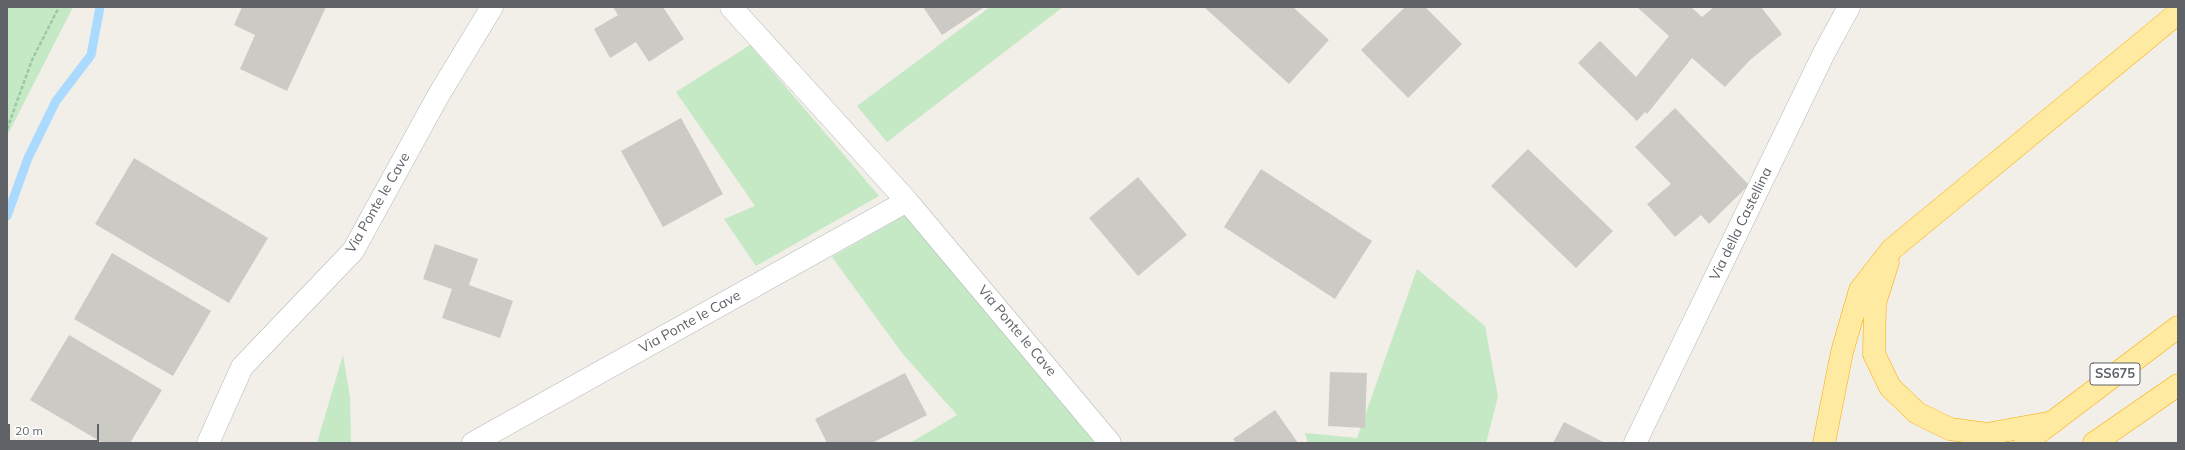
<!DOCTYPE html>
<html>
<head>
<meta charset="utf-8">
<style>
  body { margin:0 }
  #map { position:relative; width:2185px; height:450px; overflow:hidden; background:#f1efe8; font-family:Mulish,sans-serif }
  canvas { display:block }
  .frame { position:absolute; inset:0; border:8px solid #5f6368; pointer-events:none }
  .scale { position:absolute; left:8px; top:424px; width:91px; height:18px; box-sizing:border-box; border:2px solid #5f6368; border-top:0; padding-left:5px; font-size:12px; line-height:14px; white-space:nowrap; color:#5f6368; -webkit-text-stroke:3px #fff; paint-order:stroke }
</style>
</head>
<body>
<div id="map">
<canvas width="2185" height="450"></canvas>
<div class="frame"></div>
<div class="scale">20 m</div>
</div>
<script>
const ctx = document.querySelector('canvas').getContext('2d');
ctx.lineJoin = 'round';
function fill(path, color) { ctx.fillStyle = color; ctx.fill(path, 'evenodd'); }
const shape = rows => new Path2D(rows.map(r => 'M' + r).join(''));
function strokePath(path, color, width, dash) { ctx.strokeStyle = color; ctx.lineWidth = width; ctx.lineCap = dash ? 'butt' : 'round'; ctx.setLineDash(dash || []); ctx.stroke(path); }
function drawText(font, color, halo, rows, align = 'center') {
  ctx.font = font + ' Mulish,sans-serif'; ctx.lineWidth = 4; ctx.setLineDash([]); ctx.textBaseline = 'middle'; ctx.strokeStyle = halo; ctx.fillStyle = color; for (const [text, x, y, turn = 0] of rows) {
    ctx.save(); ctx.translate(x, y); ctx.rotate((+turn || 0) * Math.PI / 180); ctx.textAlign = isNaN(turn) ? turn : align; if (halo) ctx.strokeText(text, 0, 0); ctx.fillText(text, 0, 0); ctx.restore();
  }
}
const green = shape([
  [7,7,73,7,7,136],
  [990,7,1063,7,887,142,857,106],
  [750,45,879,196,756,266,724,219,755,206,676,92],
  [907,214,1090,435,1095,443,910,443,957,415,902,353,832,257],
  [1417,269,1485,326,1498,397,1486,443,1308,443,1305,433,1357,438],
  [343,355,350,397,351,443,317,443]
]);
const stream = shape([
  [7,216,28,158,56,101,91,55,100,7]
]);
const building = shape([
  [242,7,326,7,287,91,240,69,255,35,234,25],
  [613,7,663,7,684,39,649,62,636,42,610,58,594,29,618,15],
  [923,7,982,7,983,8,942,35],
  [1204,7,1293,7,1329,40,1289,84],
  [1405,7,1425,7,1462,44,1408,98,1361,50],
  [1637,7,1691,7,1702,17,1714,7,1761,7,1782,34,1750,60,1725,87,1692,58,1647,114,1645,112,1637,121,1578,63,1600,41,1636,77,1669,36],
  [1675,108,1749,185,1709,224,1701,215,1675,237,1647,204,1671,184,1635,147],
  [681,118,723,194,663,227,621,151],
  [1528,149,1613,231,1576,268,1491,186],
  [134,158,268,238,229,303,95,224],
  [1261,169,1372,241,1335,299,1224,227],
  [1138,177,1187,235,1138,276,1089,218],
  [435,244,478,259,469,285,513,301,500,338,442,318,452,289,423,279],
  [112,253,211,311,173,376,74,319],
  [69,335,162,390,130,443,103,443,30,400],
  [1330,372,1367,373,1365,428,1328,426],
  [905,373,927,415,872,443,827,443,815,419],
  [1275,410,1298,443,1236,443,1233,439],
  [1564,422,1605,443,1553,443]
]);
const path = shape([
  [7,129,32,60,59,7]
]);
const minor = shape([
  [731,7,907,201,1110,443],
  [208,443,242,367,353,251,438,96,492,7],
  [473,443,907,201],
  [1635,443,1824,53,1849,7]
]);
const trunk = shape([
  [1888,262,1875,303,1874,354,1890,387,1917,413,1950,429,1987,434,2053,422],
  [1824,443,1842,352,1860,290,1892,249,2178,13],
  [2025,443,2178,327],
  [2094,443,2178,385]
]);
const shields = [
  [2115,374,50]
];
const shieldNames = [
  ["SS675",2115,374]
];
const streetNames = [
  ["Via Ponte le Cave",378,203,-60],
  ["Via della Castellina",1741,224,-64],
  ["Via Ponte le Cave",690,322,-29],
  ["Via Ponte le Cave",1017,331,50]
];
fill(green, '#c5e8c5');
strokePath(stream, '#aadaff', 9);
fill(building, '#cccac5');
strokePath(minor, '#b5b8bc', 23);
strokePath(trunk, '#f9ab00', 23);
strokePath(path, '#9cc7a9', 2.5, [4, 2]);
strokePath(minor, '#fff', 22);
strokePath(trunk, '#feeaa1', 22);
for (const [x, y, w] of shields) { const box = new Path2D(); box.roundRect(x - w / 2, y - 11, w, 22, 3); ctx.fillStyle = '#fff'; ctx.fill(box); strokePath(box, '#5f6368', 1); }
drawText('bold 13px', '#5f6368', null, shieldNames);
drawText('14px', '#5f6368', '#fff', streetNames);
</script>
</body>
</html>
